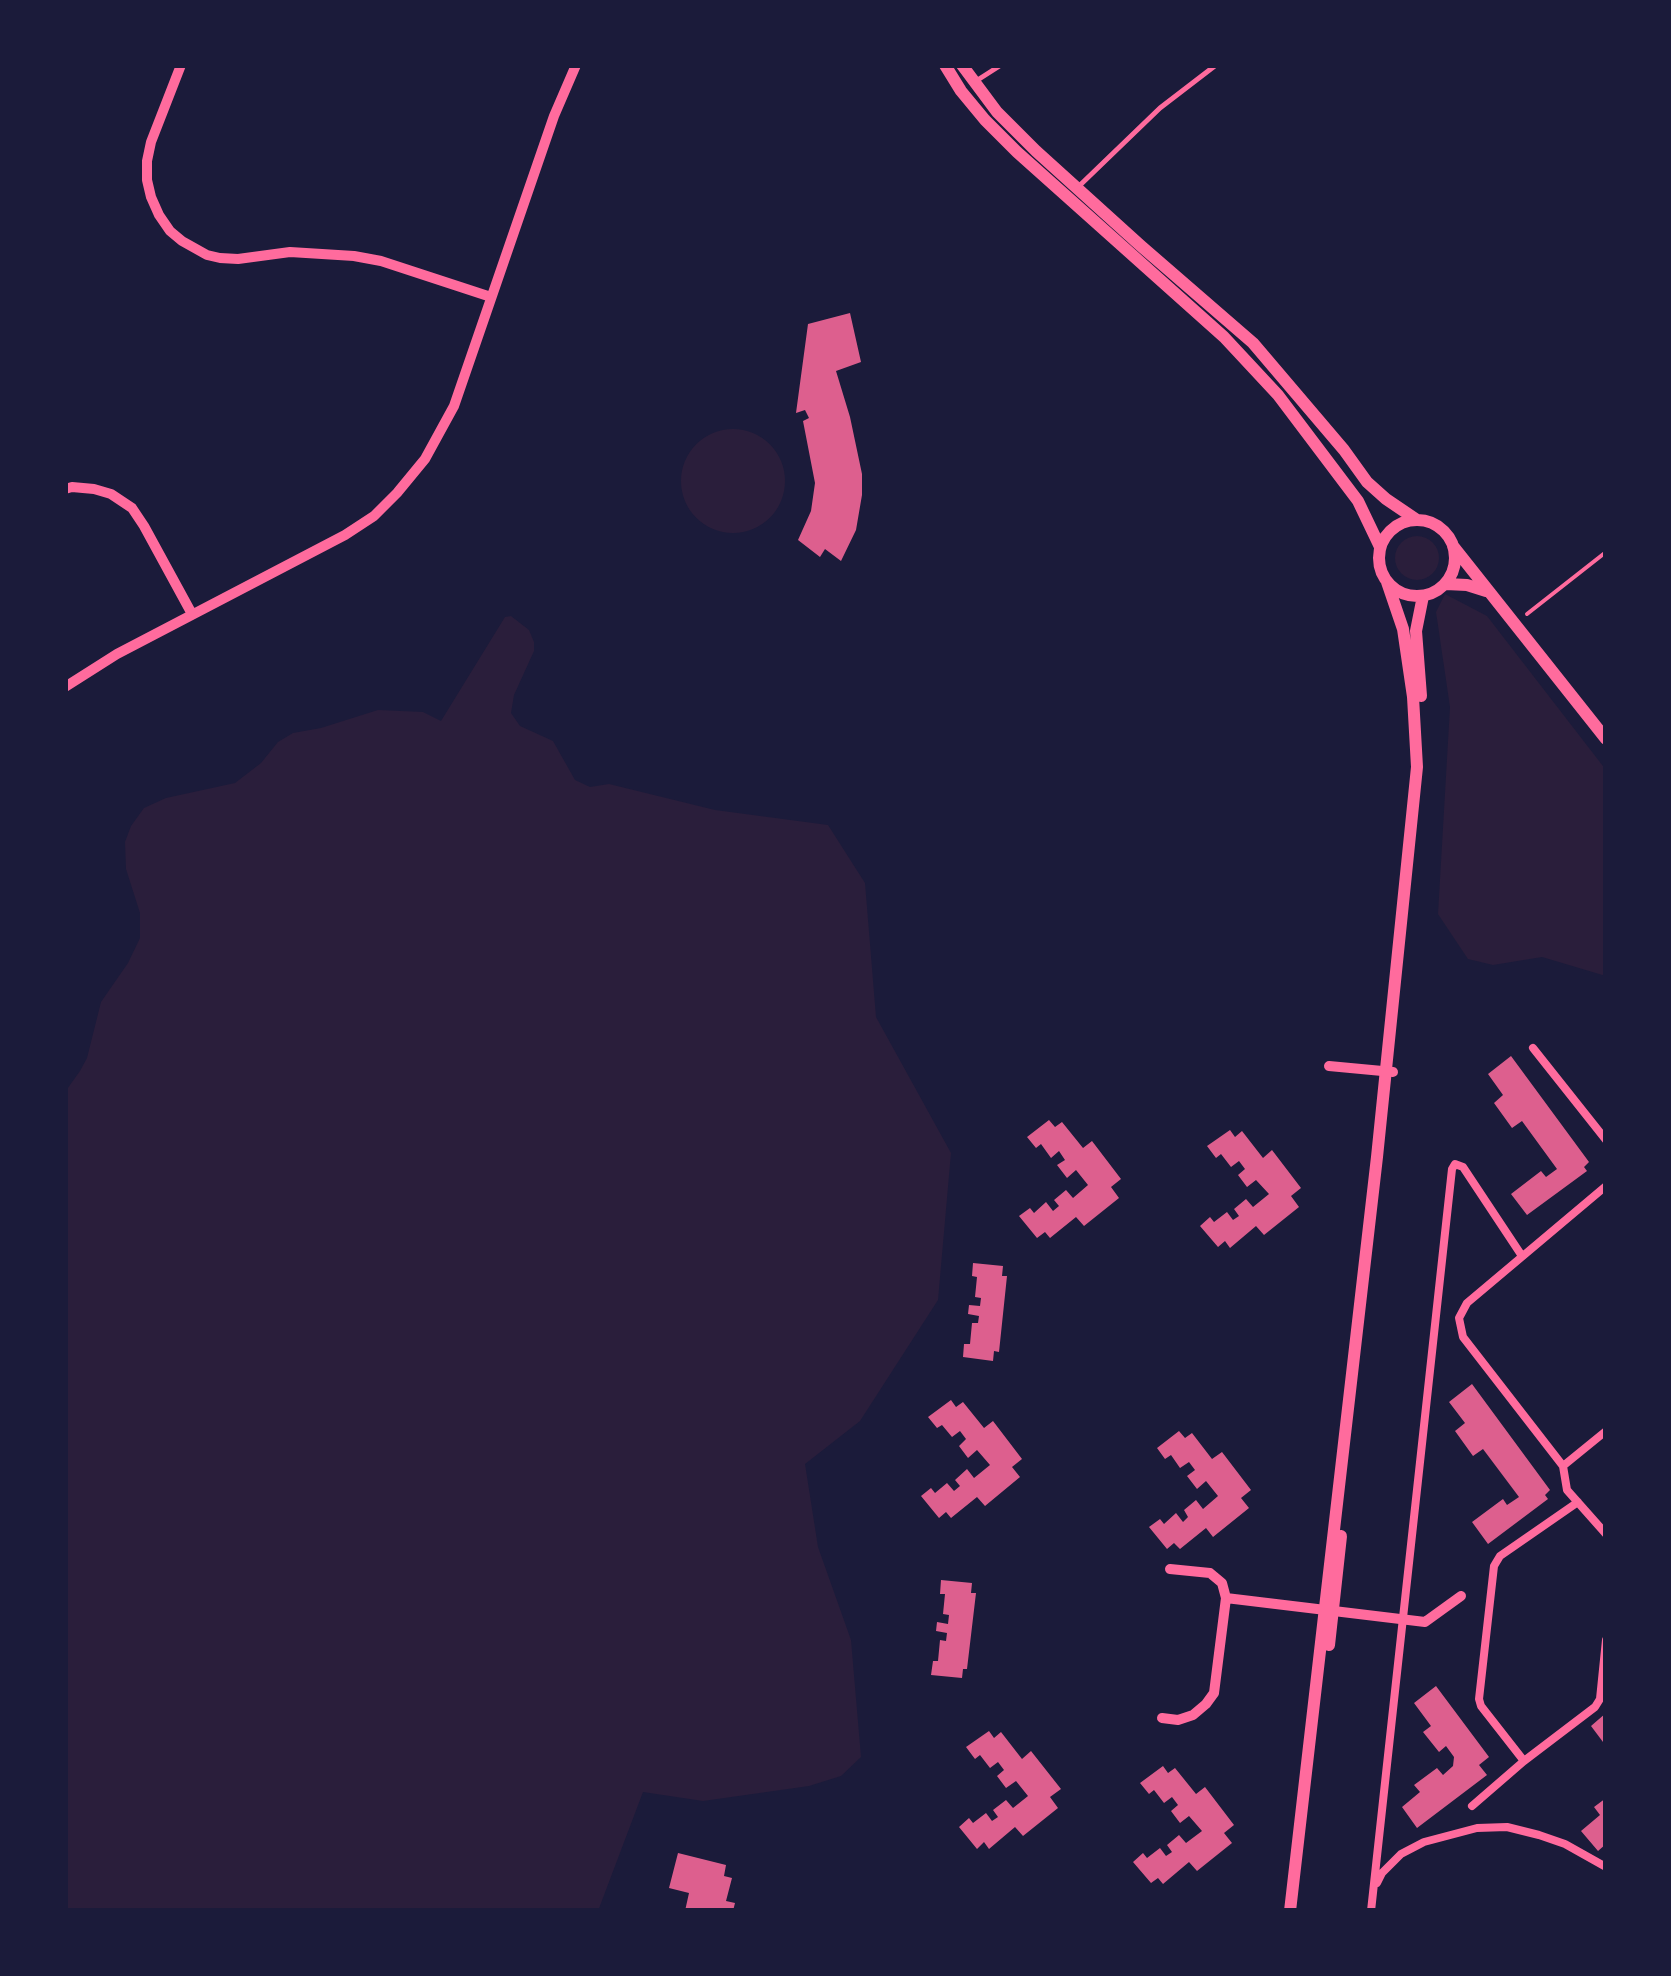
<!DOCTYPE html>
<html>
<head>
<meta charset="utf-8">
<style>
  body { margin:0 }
  #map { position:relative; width:1671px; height:1976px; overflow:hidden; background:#1b1b3a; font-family:"Noto Sans",sans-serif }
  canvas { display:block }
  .frame { position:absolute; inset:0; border:68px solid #1b1b3a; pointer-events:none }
</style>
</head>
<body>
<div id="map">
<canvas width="1671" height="1976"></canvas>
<div class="frame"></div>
</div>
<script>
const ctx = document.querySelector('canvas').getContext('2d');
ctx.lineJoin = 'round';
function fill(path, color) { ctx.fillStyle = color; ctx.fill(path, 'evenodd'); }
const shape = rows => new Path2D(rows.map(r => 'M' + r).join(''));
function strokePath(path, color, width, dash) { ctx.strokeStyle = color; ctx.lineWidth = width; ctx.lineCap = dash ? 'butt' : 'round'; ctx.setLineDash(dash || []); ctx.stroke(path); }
const green = shape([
  '681 481a52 52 0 1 1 104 0a52 52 0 1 1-104 0Z',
  '1395 558a22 22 0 1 1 44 0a22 22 0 1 1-44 0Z',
  [1445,594,1487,616,1606,770,1606,976,1542,957,1493,965,1468,959,1438,914,1450,707,1436,612],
  [511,616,529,630,534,642,534,651,514,695,511,713,520,726,553,741,575,780,590,787,609,784,715,810,828,825,865,883,876,1017,951,1153,938,1300,860,1421,805,1464,818,1547,851,1640,861,1757,841,1776,809,1786,703,1801,643,1792,598,1911,65,1911,65,1092,80,1071,87,1058,101,1002,128,963,140,938,140,913,126,869,125,842,131,826,144,808,166,798,235,783,261,763,278,742,293,733,321,728,378,710,423,712,441,721,505,617]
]);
const building = shape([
  [850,313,861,362,836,371,850,417,862,474,862,495,856,530,841,561,825,549,820,557,798,540,811,511,815,483,803,421,809,418,805,410,796,413,808,324],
  [1511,1056,1589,1162,1584,1167,1587,1171,1527,1215,1511,1194,1541,1171,1546,1177,1557,1169,1522,1121,1512,1128,1494,1103,1503,1095,1488,1074],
  [1049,1120,1055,1127,1062,1122,1083,1148,1092,1141,1121,1179,1111,1187,1119,1198,1084,1226,1076,1217,1050,1238,1045,1232,1037,1238,1019,1216,1030,1208,1034,1213,1046,1202,1053,1211,1059,1206,1054,1200,1066,1190,1073,1198,1088,1185,1076,1170,1067,1178,1057,1165,1065,1160,1059,1151,1051,1158,1041,1144,1036,1148,1027,1137],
  [1230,1130,1235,1137,1242,1131,1263,1158,1272,1150,1301,1188,1291,1196,1299,1207,1264,1235,1256,1226,1230,1248,1225,1241,1218,1247,1200,1226,1210,1217,1214,1222,1227,1212,1233,1220,1239,1216,1234,1209,1246,1199,1253,1207,1269,1194,1256,1180,1247,1187,1238,1175,1245,1169,1239,1161,1231,1167,1221,1154,1216,1158,1207,1146],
  [973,1263,1003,1266,1002,1276,1007,1276,999,1352,994,1351,993,1361,963,1357,964,1344,970,1344,972,1323,978,1323,979,1316,968,1314,969,1305,980,1306,981,1298,975,1297,977,1277,972,1276],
  [1472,1384,1550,1490,1545,1495,1548,1499,1488,1544,1472,1522,1503,1499,1507,1505,1519,1497,1483,1449,1473,1456,1455,1431,1465,1423,1449,1402],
  [951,1400,956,1407,963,1402,984,1428,993,1421,1022,1459,1012,1467,1020,1477,985,1506,977,1497,951,1518,946,1512,939,1518,921,1496,931,1488,935,1493,947,1483,954,1491,960,1486,955,1480,967,1469,974,1478,990,1465,977,1450,968,1458,959,1446,966,1439,960,1431,952,1437,942,1425,937,1428,928,1417],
  [1179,1431,1185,1438,1192,1433,1212,1459,1222,1452,1251,1490,1241,1498,1249,1508,1213,1537,1206,1528,1180,1549,1174,1543,1167,1549,1149,1527,1160,1519,1164,1524,1176,1513,1183,1522,1188,1517,1184,1510,1196,1500,1203,1509,1218,1496,1206,1481,1197,1489,1187,1476,1195,1470,1189,1462,1180,1468,1171,1455,1165,1459,1157,1448],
  [941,1580,972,1583,971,1593,976,1593,967,1669,963,1669,962,1678,931,1675,933,1661,938,1661,940,1640,946,1641,947,1633,936,1631,937,1622,948,1624,949,1615,943,1614,945,1594,940,1594],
  [1436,1686,1489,1757,1479,1765,1487,1775,1417,1828,1402,1807,1420,1792,1414,1785,1437,1768,1443,1775,1453,1766,1454,1757,1446,1746,1439,1752,1423,1732,1431,1726,1414,1703],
  [1606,1713,1606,1746,1591,1726],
  [989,1731,994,1738,1001,1732,1022,1759,1031,1751,1061,1789,1050,1797,1058,1808,1023,1836,1015,1827,989,1849,984,1842,977,1849,959,1827,969,1818,973,1823,986,1813,992,1821,998,1817,993,1810,1006,1800,1013,1808,1028,1796,1016,1781,1006,1788,997,1776,1004,1770,998,1762,990,1768,980,1755,975,1759,966,1747],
  [1163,1766,1168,1773,1175,1768,1196,1794,1205,1787,1234,1825,1224,1833,1232,1843,1197,1871,1189,1862,1163,1884,1158,1878,1151,1883,1133,1862,1143,1853,1147,1858,1160,1848,1166,1856,1172,1852,1167,1845,1179,1835,1186,1843,1202,1831,1189,1816,1180,1823,1171,1811,1178,1805,1172,1797,1164,1803,1154,1790,1149,1794,1140,1783],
  [1606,1798,1606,1844,1598,1851,1581,1831,1600,1815,1594,1807],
  [678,1853,726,1865,724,1876,732,1878,726,1901,735,1903,733,1911,685,1911,689,1893,669,1888]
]);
const path = shape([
  [1527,614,1606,552]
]);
const service = shape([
  [976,81,1001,65],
  [1076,189,1160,108,1216,65]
]);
const pedestrian = shape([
  [1533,1048,1606,1140],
  [1606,1186,1467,1303,1459,1318,1463,1337,1563,1466,1606,1431],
  [1563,1466,1567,1490,1606,1534],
  [1524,1761,1481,1706,1479,1699,1494,1566,1500,1556,1578,1502],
  [1472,1806,1524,1761,1595,1707,1600,1699,1606,1640],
  [1377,1883,1382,1873,1401,1854,1424,1842,1477,1828,1507,1827,1539,1835,1565,1844,1606,1867],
  [1371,1911,1452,1169,1455,1164,1463,1167,1522,1256]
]);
const minor = shape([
  [181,65,151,142,147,161,147,180,151,197,159,215,170,231,182,241,207,255,220,258,238,259,290,252,354,256,381,261,491,297],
  [65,489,72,487,94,489,111,494,132,508,144,526,192,614],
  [65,687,117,654,345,535,374,516,397,493,425,459,454,406,554,116,576,65],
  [1329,1066,1393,1072],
  [1226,1598,1425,1622,1461,1596],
  [1162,1718,1178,1720,1193,1715,1206,1704,1214,1693,1226,1598,1222,1583,1210,1573,1170,1569]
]);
const tertiary = shape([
  [945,65,961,91,985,120,1017,152,1224,337,1278,395,1358,501,1380,547],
  [962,65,997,112,1036,151,1141,246,1253,343,1344,450,1367,482,1386,499,1417,520],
  '1379 558a38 38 0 1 1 76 0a38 38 0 1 1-76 0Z',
  [1453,546,1606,739],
  [1446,584,1467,585,1486,591],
  [1421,696,1416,631,1423,596],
  [1329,1645,1341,1536],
  [1290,1911,1377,1157,1417,767,1413,697,1403,629,1387,582]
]);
fill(green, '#2a1e3b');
fill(building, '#dd5f8e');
strokePath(path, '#ff6b9d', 4);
strokePath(service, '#ff6b9d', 5);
strokePath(pedestrian, '#ff6b9d', 8);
strokePath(minor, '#ff6b9d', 10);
strokePath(tertiary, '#ff6b9d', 12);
</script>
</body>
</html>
